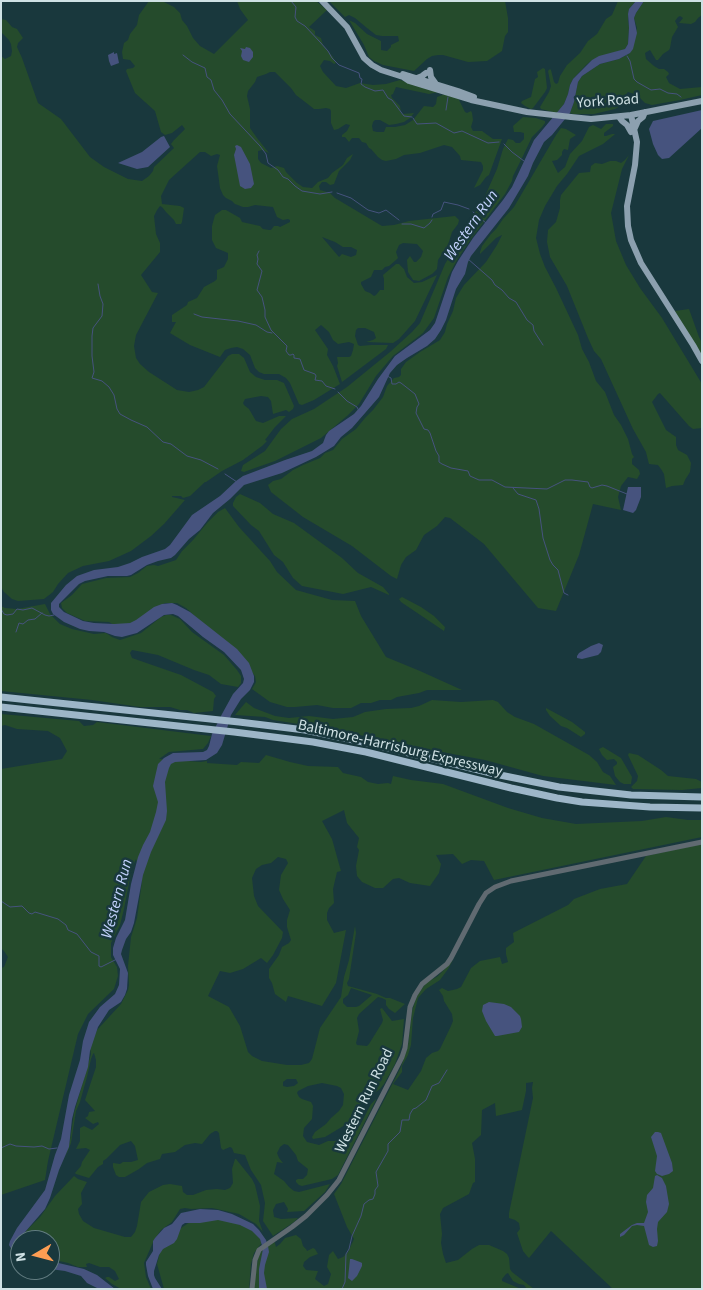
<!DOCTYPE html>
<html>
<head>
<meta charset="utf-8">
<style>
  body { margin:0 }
  #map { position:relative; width:703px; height:1290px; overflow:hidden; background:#19383d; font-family:"Source Sans 3",sans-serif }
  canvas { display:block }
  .frame { position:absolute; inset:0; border:2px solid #cfe1e4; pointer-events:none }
  .north { position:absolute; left:10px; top:1230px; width:50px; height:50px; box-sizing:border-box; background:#19383d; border:1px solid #627c80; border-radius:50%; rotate:262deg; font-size:14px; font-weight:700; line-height:20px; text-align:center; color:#cfe1e4 }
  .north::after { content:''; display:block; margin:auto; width:18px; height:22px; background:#fc9d53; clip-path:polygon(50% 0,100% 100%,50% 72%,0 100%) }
</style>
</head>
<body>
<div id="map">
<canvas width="703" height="1290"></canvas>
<div class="frame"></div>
<div class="north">N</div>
</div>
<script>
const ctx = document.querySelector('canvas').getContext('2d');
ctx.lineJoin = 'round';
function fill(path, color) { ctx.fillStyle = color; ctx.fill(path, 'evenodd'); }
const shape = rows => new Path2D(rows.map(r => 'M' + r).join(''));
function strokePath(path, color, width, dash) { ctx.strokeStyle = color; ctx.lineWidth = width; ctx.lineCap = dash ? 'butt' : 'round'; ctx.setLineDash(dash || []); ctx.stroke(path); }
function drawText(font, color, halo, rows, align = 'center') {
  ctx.font = font + ' "Source Sans 3",sans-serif'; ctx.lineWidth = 5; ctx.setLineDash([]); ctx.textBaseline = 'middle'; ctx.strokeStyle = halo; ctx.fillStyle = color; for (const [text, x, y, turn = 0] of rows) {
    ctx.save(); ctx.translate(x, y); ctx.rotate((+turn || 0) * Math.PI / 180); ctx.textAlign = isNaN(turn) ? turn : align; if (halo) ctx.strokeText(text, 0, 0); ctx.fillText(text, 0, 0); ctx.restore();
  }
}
const green = shape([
  [149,1,162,1,174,7,180,13,182,20,187,26,193,38,200,46,214,54,248,20,240,9,237,1,316,1,327,10,309,27,315,31,315,35,321,38,323,45,333,57,336,63,334,64,330,61,324,60,320,66,323,72,336,86,346,88,360,83,373,85,386,84,400,80,439,92,429,94,396,87,393,94,391,95,392,98,400,106,401,113,403,114,414,113,410,118,404,122,396,124,389,125,380,120,375,120,373,122,372,126,373,131,377,132,384,132,386,127,395,127,405,125,413,120,424,106,433,107,436,104,437,97,445,94,458,98,465,112,467,113,471,111,472,113,473,120,471,127,473,131,482,131,493,139,502,139,489,175,486,177,480,185,474,188,483,170,483,166,481,162,461,160,460,156,452,147,444,145,420,153,404,155,396,159,386,161,382,160,378,157,371,149,369,148,366,143,362,142,359,138,352,138,349,142,345,137,342,137,342,135,347,131,350,125,346,124,338,129,334,130,331,123,331,111,330,109,326,108,319,109,314,109,309,105,296,95,291,88,275,72,270,72,266,74,257,77,255,82,248,91,247,96,250,109,250,128,257,138,269,153,262,150,258,151,258,159,261,163,271,168,277,166,284,168,286,172,297,183,303,187,312,188,318,182,328,178,332,173,343,165,347,158,353,154,350,160,339,171,334,184,330,185,326,182,322,182,319,186,320,190,330,193,335,198,382,226,394,225,409,221,455,216,459,220,458,224,452,232,448,245,438,260,437,269,432,274,419,281,413,280,408,272,407,260,410,256,414,262,416,262,421,257,423,251,417,244,403,243,399,245,396,252,398,258,396,260,389,266,385,267,382,270,374,270,371,277,361,282,361,284,365,291,370,293,374,296,376,295,380,290,384,290,384,279,383,275,396,264,399,264,404,269,407,277,414,283,422,282,437,275,415,321,399,339,393,343,366,342,373,340,376,338,374,332,365,328,358,328,356,330,355,336,358,345,360,346,371,345,388,345,386,349,342,382,337,366,338,363,337,357,349,357,351,356,353,350,354,344,349,342,338,344,333,340,329,332,321,325,315,330,328,349,327,355,333,366,340,384,314,400,302,405,299,404,290,383,286,378,279,374,264,374,259,372,255,368,250,355,243,349,237,347,231,348,225,350,220,357,190,345,170,333,176,322,172,322,172,315,187,305,188,302,197,298,204,287,215,281,217,279,217,270,224,267,228,259,228,253,216,248,212,240,212,226,215,215,222,210,226,210,240,218,242,222,260,226,263,229,269,230,271,230,274,226,278,226,280,227,290,222,290,220,288,219,283,220,277,217,273,207,255,205,248,207,243,207,235,204,232,201,226,198,223,195,220,188,218,173,217,166,220,155,217,154,211,156,205,152,200,152,169,180,161,196,162,204,180,206,184,208,182,222,181,224,176,224,174,220,166,212,162,207,160,206,157,210,154,216,156,234,160,243,160,252,141,275,152,292,158,293,136,335,134,346,136,358,140,364,149,372,177,390,189,392,198,390,204,387,228,356,232,354,239,354,244,358,250,372,256,377,265,380,277,380,284,383,294,406,293,409,289,412,286,410,273,414,271,401,268,397,261,396,245,399,243,403,244,405,249,409,256,421,263,423,279,416,286,416,275,427,265,440,267,441,262,446,243,460,222,471,206,482,205,482,190,496,183,498,181,496,172,496,172,497,185,500,164,524,151,536,131,551,109,561,83,566,68,573,58,584,53,592,44,599,18,601,12,599,4,592,1,587,1,56,5,59,11,56,12,51,11,44,9,40,1,32,1,19,6,20,12,27,17,29,23,38,18,43,17,47,22,58,38,103,61,119,90,157,104,167,128,179,142,181,149,176,153,171,154,167,174,148,171,144,174,140,185,129,182,125,172,133,165,135,161,132,155,111,135,93,126,71,127,69,133,68,135,66,130,60,123,59,122,52,124,43,128,40,130,34,137,25,139,15],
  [322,237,335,242,343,247,351,247,357,250,356,255,351,257,342,254,339,257],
  [336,1,505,1,508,18,508,32,505,36,502,51,487,61,468,62,443,55,438,55,432,56,427,59,414,71,383,65,374,61,369,57,364,45,349,20,355,23,367,34,381,41,381,50,387,51,391,47,391,45,399,41,398,36,382,36,376,35,367,28,355,18,349,15,345,17,330,2],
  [618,1,636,1,629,9,628,20,629,27,628,44,625,49,592,60,586,65,573,79,570,85,568,94,564,104,557,113,541,109,540,107,549,92,551,86,548,71,550,69,551,70,554,82,556,84,558,83,560,76,567,65,580,53,588,41,597,34,606,19,612,15],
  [644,1,702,1,702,15,698,18,695,22,691,24,679,23,683,18,680,16,678,17,675,21,678,27,672,37,670,48,669,50,663,54,658,60,656,60,650,50,645,53,646,59,654,66,659,69,664,69,668,72,669,74,666,77,669,83,680,89,702,87,702,95,680,100,652,105,645,103,637,95,628,92,623,97,624,104,615,109,594,114,573,114,570,113,574,102,578,82,582,76,600,64,619,59,630,53,637,28,634,18,636,13],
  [543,68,545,69,547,88,545,92,533,108,531,109,525,106,521,103,522,101,531,97,535,79,538,77,537,72],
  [523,117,536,118,545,121,545,123,542,127,532,137,523,156,513,176,512,181,505,194,473,236,458,258,448,277,434,318,423,333,393,356,376,376,359,404,347,416,321,438,275,461,255,468,244,472,241,471,243,465,265,451,281,429,292,419,314,409,347,387,390,352,412,332,420,323,445,264,485,196,497,169,503,149,508,139,513,140,516,143,520,143,524,139,524,133,520,132,514,132,513,126],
  [606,124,613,124,613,126,604,133,604,136,606,136,612,134,615,134,614,135,603,144,579,156,567,174,557,186,545,206,539,220,536,238,540,254,545,267,556,288,578,335,582,349,589,362,596,381,605,392,614,415,621,425,628,439,632,454,634,457,632,459,632,464,639,470,640,474,637,479,628,477,621,486,618,497,621,510,593,504,579,555,556,611,538,608,484,544,450,518,445,517,437,526,424,535,416,550,406,557,401,565,397,579,391,576,352,546,303,517,271,492,268,485,273,481,281,479,293,470,303,465,320,458,325,453,333,450,342,439,356,429,365,418,373,410,383,397,387,386,394,378,399,377,401,375,401,369,406,362,420,352,440,340,445,332,447,324,453,311,456,298,464,285,486,262,497,245,502,235,496,238,480,254,480,252,482,246,491,234,496,229,503,219,514,207,556,135,561,128,566,129,576,135,570,139,568,150,564,149,562,152,562,155,557,160,552,161,558,173,565,167,570,154,582,141,589,127,593,125,601,129],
  [629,155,622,169,611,213,616,241,626,265,640,288,662,318,702,384,702,428,693,429,689,426,660,393,658,394,652,402,666,430,676,437,676,445,678,450,687,455,691,463,690,472,685,480,683,485,672,486,666,488,664,474,661,469,658,465,649,464,646,452,633,429,601,359,594,351,588,338,567,286,550,257,547,242,548,230,556,222,560,208,560,200,561,195,579,173,590,172,591,166,595,163,602,164,610,161,616,161,621,163,625,160],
  [689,309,699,337,702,343,702,357,675,311],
  [240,494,260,503,273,514,294,523,342,558,358,573,383,587,389,594,389,595,371,587,343,594,302,586,293,578,283,562,274,555,259,531,251,525,233,506,233,503,236,497],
  [225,508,239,527,270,561,277,572,296,590,332,600,355,601,361,616,386,657,420,671,462,690,427,690,419,693,397,697,391,700,380,700,371,703,361,703,351,708,333,708,317,705,295,707,287,707,270,702,252,689,256,682,255,676,241,659,186,608,177,603,165,603,149,612,136,622,116,626,109,622,85,621,67,613,62,608,61,603,72,595,82,584,106,578,130,577,138,573,147,566,154,565,158,566,176,560,182,551,193,540,208,522,218,512],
  [402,597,421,607,434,616,445,627,444,631,401,602,399,599],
  [45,604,50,614,60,624,72,629,94,634,106,633,112,637,120,640,141,633,161,617,166,615,171,615,180,619,192,632,224,655,237,670,241,676,241,683,238,687,221,684,209,675,194,670,158,655,132,650,130,653,132,658,181,675,213,692,216,696,214,699,213,711,194,713,187,710,180,710,170,707,140,707,92,700,1,691,1,606,5,608,17,609],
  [493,700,498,702,507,712,515,717,534,724,589,755,597,762,603,772,610,776,616,785,543,776,485,760,398,744,343,731,273,720,265,717,235,715,246,702,254,708,275,716,289,718,309,716,333,719,353,717,365,712,386,709,411,708,419,706,432,700,461,702],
  [546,708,572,722,585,732,585,734,581,737,567,728,561,726,550,716,546,710],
  [1,714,79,721,84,726,93,725,97,722,211,736,208,743,203,749,169,752,159,759,201,762,207,761,207,763,237,765,241,762,259,763,266,755,290,762,308,766,338,767,343,773,361,777,368,782,378,784,388,783,391,784,393,776,411,780,443,784,508,808,542,818,576,824,642,821,666,817,688,820,702,820,702,837,494,880,484,861,471,860,462,864,453,854,436,855,441,864,439,873,430,886,410,883,399,878,393,879,383,888,375,888,362,882,357,876,356,866,359,850,357,847,359,838,347,823,344,810,322,821,332,839,341,871,337,872,333,889,334,903,329,908,327,913,327,920,334,933,346,930,336,983,322,1006,288,996,286,1002,275,994,272,983,269,978,269,969,279,955,282,947,289,943,291,940,287,927,287,920,290,910,283,899,279,890,281,875,288,863,286,859,278,857,271,863,262,865,256,869,252,878,254,896,258,906,283,932,282,938,273,955,267,963,261,958,243,969,230,973,220,971,208,996,229,1007,240,1026,248,1052,252,1056,262,1061,287,1065,301,1065,309,1063,312,1059,320,1028,341,997,344,977,349,960,355,926,356,933,349,979,347,983,348,986,377,994,386,998,390,998,405,1004,395,1013,389,1009,386,1005,386,1000,382,998,378,997,359,1014,357,1018,359,1031,356,1043,357,1045,367,1046,369,1044,382,1023,383,1020,380,1009,382,1008,392,1021,404,1019,402,1044,395,1064,384,1084,380,1089,369,1097,357,1107,352,1118,345,1125,325,1137,313,1139,312,1137,315,1132,326,1124,331,1118,339,1111,343,1105,344,1094,341,1088,337,1086,322,1083,308,1086,298,1091,297,1093,299,1097,302,1099,311,1102,313,1106,312,1119,304,1128,303,1136,307,1142,319,1145,328,1141,335,1141,357,1128,360,1125,371,1104,376,1099,376,1100,340,1171,338,1175,332,1179,302,1186,299,1185,296,1182,296,1180,298,1179,303,1179,307,1175,308,1169,298,1161,296,1155,288,1145,284,1144,280,1147,277,1153,279,1158,283,1163,277,1162,274,1174,284,1181,289,1187,294,1191,299,1192,330,1184,325,1192,304,1211,287,1212,288,1209,284,1202,276,1204,273,1210,274,1217,281,1219,298,1218,294,1222,273,1236,263,1221,265,1203,261,1185,251,1170,245,1155,234,1153,232,1148,230,1147,223,1150,221,1148,219,1133,217,1131,215,1131,210,1134,202,1144,195,1143,185,1145,175,1152,162,1154,160,1159,147,1163,139,1169,125,1177,119,1177,116,1175,113,1167,113,1163,120,1164,123,1162,131,1162,138,1160,135,1146,131,1141,120,1145,106,1159,103,1161,103,1164,98,1167,89,1178,76,1174,75,1173,81,1166,82,1162,90,1150,86,1148,76,1149,80,1141,80,1128,84,1126,92,1130,99,1124,98,1122,93,1124,85,1118,88,1116,89,1112,95,1111,85,1100,96,1067,96,1060,94,1053,93,1054,91,1059,87,1077,80,1102,76,1111,71,1143,66,1156,70,1140,74,1113,91,1054,90,1048,97,1030,121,1004,128,990,129,985,128,966,131,937,137,918,142,881,136,859,132,868,124,909,120,925,111,943,111,957,117,967,118,976,114,989,88,1014,78,1034,48,1161,45,1180,1,1195,1,968,4,967,8,957,4,951,1,948,1,769,62,759,67,751,60,738,48,731,17,729,5,725,1,726],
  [351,988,372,995,359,1006,356,1007,347,1007,343,1003,343,999,348,995],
  [287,1079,296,1079,298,1083,294,1086,287,1087,283,1086,283,1082],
  [603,747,621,758,632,777,631,784,624,784,620,782,615,776,613,767,617,764,617,762,614,759,607,760,602,755,599,749],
  [629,753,638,755,661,770,668,776,696,779,702,782,702,788,682,790,633,789,631,787,637,781,638,776,628,755],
  [696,845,702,845,702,1289,613,1289,551,1231,529,1258,527,1256,523,1251,517,1233,520,1229,519,1223,515,1220,509,1218,509,1213,533,1098,532,1088,533,1082,526,1083,526,1091,522,1110,496,1116,495,1103,482,1110,481,1135,472,1143,475,1159,475,1182,473,1183,469,1194,443,1208,440,1214,442,1234,441,1243,443,1254,446,1263,458,1260,472,1249,479,1245,489,1245,503,1251,507,1254,509,1258,510,1269,512,1272,534,1289,527,1289,524,1285,519,1284,513,1281,508,1273,506,1274,502,1279,502,1281,521,1289,254,1289,254,1283,258,1258,261,1252,274,1240,276,1247,280,1244,285,1238,296,1235,301,1239,303,1246,306,1249,307,1251,313,1248,315,1249,318,1254,310,1257,304,1262,303,1266,306,1270,318,1271,315,1279,324,1286,328,1284,331,1274,327,1267,329,1255,333,1251,338,1259,343,1257,348,1252,354,1239,347,1227,334,1194,341,1184,401,1067,408,1045,412,1011,415,1001,418,994,426,983,438,976,453,960,448,969,440,980,426,989,418,998,413,1018,411,1045,408,1055,402,1066,402,1072,393,1084,408,1090,421,1071,426,1058,432,1053,438,1051,440,1049,451,1026,453,1021,452,1014,444,1001,443,996,439,990,442,988,448,991,457,989,461,987,471,968,480,961,500,957,502,964,508,962,506,954,506,948,514,942,513,933,568,905,574,899,600,889,627,884,646,856],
  [235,1159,236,1159,252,1179,255,1185,260,1206,259,1221,263,1232,256,1224,239,1214,212,1208,191,1209,185,1208,180,1209,172,1222,161,1230,154,1240,144,1263,146,1277,151,1289,121,1289,112,1284,105,1278,107,1277,109,1277,115,1281,119,1279,115,1271,109,1267,100,1267,89,1263,86,1264,87,1267,78,1267,68,1263,50,1259,50,1240,21,1240,24,1233,40,1217,55,1196,74,1176,78,1179,87,1182,81,1193,82,1204,78,1209,79,1214,83,1221,94,1228,125,1237,131,1237,135,1232,137,1226,141,1202,149,1192,163,1185,170,1184,182,1186,183,1192,187,1195,193,1195,206,1190,217,1189,225,1190,230,1188,233,1183,232,1169],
  [199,1216,238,1218,266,1243,264,1242,260,1245,254,1253,251,1264,249,1289,164,1289,157,1264,163,1240]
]);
const water = shape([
  [636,1,644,1,636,13,634,18,637,33,633,49,630,53,619,59,600,64,582,76,578,82,574,102,570,113,552,135,544,142,533,163,528,176,509,208,471,256,468,262,465,274,456,289,446,320,441,330,435,339,427,346,407,358,397,365,390,373,379,397,352,428,341,437,334,446,316,457,282,473,244,485,230,499,213,513,200,530,189,539,175,555,171,558,158,561,147,565,131,575,127,576,108,576,85,581,79,584,59,604,59,607,64,612,83,621,94,623,114,624,130,623,136,620,154,607,162,604,172,603,177,605,190,612,237,649,249,663,254,676,254,682,250,690,241,699,231,715,222,745,217,753,206,760,175,762,171,764,169,768,165,782,167,811,166,820,151,852,143,875,134,923,131,932,126,939,122,950,121,954,128,973,127,989,125,995,121,1002,109,1010,98,1027,90,1051,88,1067,75,1107,72,1119,69,1147,59,1170,50,1198,45,1209,19,1239,17,1243,17,1247,20,1250,20,1259,13,1252,9,1245,10,1241,17,1228,45,1190,55,1155,61,1139,69,1095,80,1060,83,1041,89,1022,100,1007,115,994,119,985,120,969,113,955,113,948,116,938,125,920,131,884,138,857,143,845,150,832,156,812,158,802,153,786,158,764,164,758,173,753,203,752,207,750,209,746,212,734,222,714,233,694,243,683,244,679,241,670,224,652,203,637,178,616,173,614,164,615,137,633,122,637,115,636,104,632,89,631,80,629,64,622,53,614,51,610,51,603,66,585,77,576,94,570,118,567,130,563,142,557,165,549,170,545,192,515,220,496,236,481,243,476,285,460,312,451,323,443,326,435,329,431,354,414,361,406,378,379,395,356,430,330,435,323,452,272,458,261,473,238,503,200,512,187,534,140,564,104,568,94,570,85,573,79,592,60,599,56,625,49,628,44,629,28,628,14,629,9],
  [246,47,250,48,253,52,253,57,249,62,243,60,241,56,242,51,240,48,245,49],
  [114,52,114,54,117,53,119,63,111,66,109,61,108,55],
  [702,110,702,128,669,158,662,159,658,155,653,144,649,129,653,121],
  [164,136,170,147,148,167,137,169,118,163,142,152,161,137],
  [237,145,241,147,250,164,254,184,251,188,245,189,240,186,234,155,236,149,235,146],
  [628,487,641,487,641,497,636,510,633,513,623,510],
  [599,643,603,645,601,652,598,655,582,659,577,658,577,656,579,653,591,646],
  [489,1002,504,1004,511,1007,520,1016,521,1019,522,1027,519,1032,497,1036,495,1036,486,1021,482,1011,483,1005],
  [655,1132,658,1132,661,1133,672,1163,673,1171,669,1174,662,1176,657,1174,655,1171,657,1156,651,1137],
  [657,1175,662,1178,666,1186,669,1204,667,1212,658,1222,657,1229,658,1241,657,1246,653,1247,649,1245,644,1226,637,1225,632,1226,624,1235,620,1237,620,1234,632,1225,637,1223,644,1223,648,1212,646,1202,647,1195,653,1188,655,1176],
  [200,1209,218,1210,232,1214,253,1224,259,1230,266,1240,268,1246,269,1252,265,1265,264,1273,267,1289,259,1289,259,1269,263,1249,260,1239,252,1231,240,1225,218,1220,200,1223,185,1223,182,1225,177,1239,174,1243,163,1249,159,1255,154,1271,154,1275,155,1278,162,1289,153,1289,148,1276,146,1265,146,1262,153,1251,153,1241,155,1238,164,1228,172,1224,181,1213],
  [350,1259,352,1259,360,1262,362,1263,362,1266,357,1276,352,1281,348,1278],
  [50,1261,84,1269,97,1275,115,1289,99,1289,87,1283,81,1276,65,1271,50,1269]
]);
const stream = shape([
  [291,1,296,7,295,17,297,21,305,26,320,42,328,51,332,58,339,65,359,73,360,78,362,79,361,84,365,87,375,91,383,90,388,98,392,100,404,116,412,117],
  [183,55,192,62,205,68,207,77,211,80,214,90,222,100,230,114,260,146,266,154,268,163,278,170,283,177,288,179,295,186,302,191,320,194,332,192],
  [627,56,630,61,634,79,637,82,651,90,660,89,668,93,677,94,681,97],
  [446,110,448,97],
  [413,118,417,124,436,123,454,133,462,131,488,143,499,142],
  [504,144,512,152,524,161],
  [337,193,351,198,368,210,379,213,386,210,399,220],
  [473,212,486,223],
  [432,217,433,214,441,210,444,202,458,205,469,209],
  [402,224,411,224,424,228,430,223,432,220],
  [259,251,257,255,258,259,257,264,262,271,257,290,262,297,265,310,265,317,271,330,287,346,286,351,289,355,291,355,293,354,294,355,294,358,300,359,304,370,315,374,316,376,315,380,322,381,326,386,335,389],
  [468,259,492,280,495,285,502,290,509,298,516,302,527,320,533,325,534,331,543,345],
  [98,284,100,296,103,304,102,316,93,328,92,336,92,356,94,372,92,378,102,381,109,387,114,395,117,409,120,414,131,420,147,427,163,442,171,444,187,456,201,460,218,469],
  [194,314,202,317,238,321,256,325,267,332,272,333],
  [387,376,391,378,392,384,396,384,399,382,401,383,415,394,419,404,417,407,416,413,424,429,428,430,430,433,436,451,439,456,439,462,442,464,451,468,468,471,470,476,479,480,492,480,505,487,547,489,565,480,572,480,588,482,590,487,592,488,602,485,607,486,627,494],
  [338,392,347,401,357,407,359,411],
  [225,474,237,482],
  [513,488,518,494,536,500,539,509,543,538,550,560,553,565,558,570,564,593,568,595],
  [1,609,4,614,7,615,13,614,17,609,23,610,32,608,45,615,49,616,54,615],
  [16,632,19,623,23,624,28,620,35,619,42,613],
  [1,901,10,907,22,906,29,913,32,914,35,912,58,919,66,925,68,930,77,934,91,952,99,956,99,966,101,967,117,959],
  [1,1148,10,1144,16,1146,34,1147,42,1146,49,1149,57,1148],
  [342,1289,345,1282,346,1254,349,1249,352,1236,361,1216,364,1204,369,1200,373,1199,375,1194,375,1190,378,1186,376,1172,388,1151,388,1144,400,1132,402,1120,409,1120,410,1114,413,1109,416,1108,426,1100,432,1086,439,1083,447,1070]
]);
const minor = shape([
  [252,1289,255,1260,259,1250,292,1227,306,1216,327,1195,339,1180,402,1057,405,1048,410,1007,415,995,422,984,447,964,451,958,479,904,486,893,495,887,511,881,702,842]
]);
const major = shape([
  [322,1,347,27,364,58,372,65,381,70,403,77,409,81,471,100,527,112,571,117,591,119,631,115,702,101],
  [430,70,431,77,436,84],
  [403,74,458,91,474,97],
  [417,78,422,76,426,73],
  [631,115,637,142,635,165,627,206,628,226,631,240,641,263,693,345,702,361],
  [619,117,622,121,627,125,631,132],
  [634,130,638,121,643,117,645,112]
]);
const highway = shape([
  [1,697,239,722,305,730,368,743,495,774,559,787,631,795,702,797],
  [1,707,234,732,313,742,366,752,511,788,557,798,582,802,650,807,702,808]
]);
const streetNames = [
  ["York Road",608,102,-4],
  ["Baltimore-Harrisburg Expressway",400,749,13],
  ["Western Run Road",365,1101,-64]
];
const waterNames = [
  ["Western Run",472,226,-55],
  ["Western Run",118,899,-75]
];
fill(green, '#254b2c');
fill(water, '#46537e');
strokePath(stream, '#46537e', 1);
strokePath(minor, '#606a71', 5);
strokePath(major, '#8ca0af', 6);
strokePath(highway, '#9db6c8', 7);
drawText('15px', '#cfe1e4', '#19383d', streetNames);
drawText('italic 16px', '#c3d2fd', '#19383d', waterNames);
</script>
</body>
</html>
